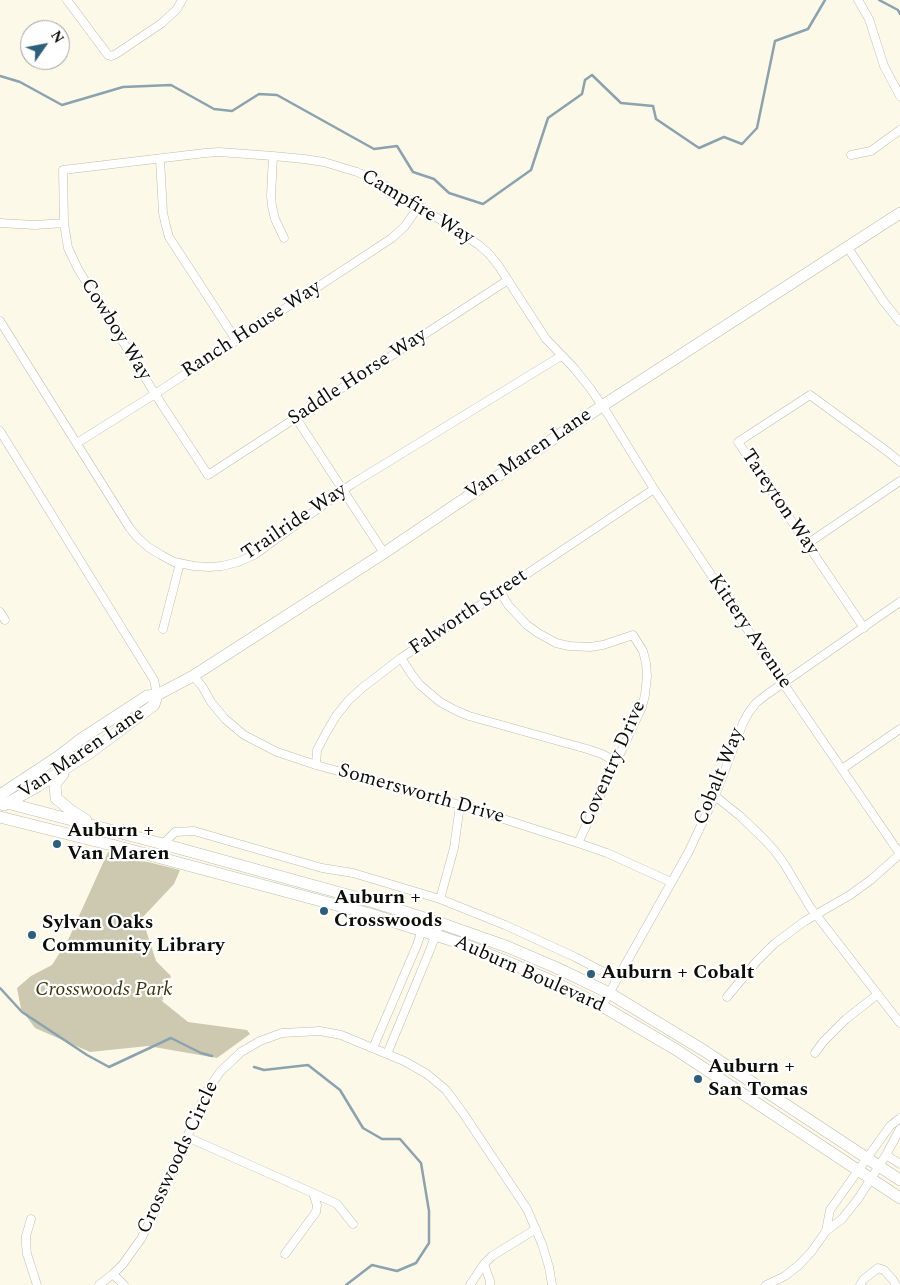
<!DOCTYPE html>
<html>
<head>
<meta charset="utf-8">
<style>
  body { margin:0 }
  #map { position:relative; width:900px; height:1285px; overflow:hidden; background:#fcf9e8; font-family:Spectral,serif }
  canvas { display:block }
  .north { position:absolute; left:20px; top:20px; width:50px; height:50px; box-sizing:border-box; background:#fff; border:1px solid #9f9f9c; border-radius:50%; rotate:57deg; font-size:14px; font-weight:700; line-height:20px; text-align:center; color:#0e0e08 }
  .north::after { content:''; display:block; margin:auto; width:18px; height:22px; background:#2b5f7b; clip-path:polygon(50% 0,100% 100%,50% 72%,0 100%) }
</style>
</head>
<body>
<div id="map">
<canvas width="900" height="1285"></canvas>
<div class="north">N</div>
</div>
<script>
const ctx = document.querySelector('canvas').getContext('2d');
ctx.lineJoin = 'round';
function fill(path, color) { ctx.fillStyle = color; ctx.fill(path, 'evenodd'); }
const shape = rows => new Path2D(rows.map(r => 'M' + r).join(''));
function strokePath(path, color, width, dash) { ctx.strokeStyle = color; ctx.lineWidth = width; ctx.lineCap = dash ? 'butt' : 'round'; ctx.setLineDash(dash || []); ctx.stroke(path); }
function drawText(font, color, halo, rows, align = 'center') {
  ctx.font = font + ' Spectral,serif'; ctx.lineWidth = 4.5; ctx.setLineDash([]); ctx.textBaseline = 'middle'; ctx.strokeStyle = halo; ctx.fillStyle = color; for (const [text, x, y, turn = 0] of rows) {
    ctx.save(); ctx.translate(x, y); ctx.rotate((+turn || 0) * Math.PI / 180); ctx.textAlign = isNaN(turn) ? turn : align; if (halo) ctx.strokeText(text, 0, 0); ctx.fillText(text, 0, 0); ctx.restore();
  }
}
const green = shape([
  [108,852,180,870,174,884,142,918,156,961,171,976,162,1001,188,1022,247,1030,250,1034,217,1058,148,1046,90,1052,35,1028,21,1009,17,988,31,976,52,965,69,938]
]);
const stream = shape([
  [879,0,898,10,900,14],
  [0,76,20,82,62,105,123,87,171,85,214,109,232,111,259,94,277,95,374,149,397,146,413,172,434,179,449,193,483,204,531,170,548,118,582,94,585,80,592,75,621,103,653,106,656,119,699,148,724,137,742,144,757,128,775,41,808,29,825,0],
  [0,988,22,1012,87,1055,109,1067,171,1038,201,1053,212,1056],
  [254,1067,264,1070,308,1065,340,1090,363,1128,382,1139,400,1139,421,1163,429,1211,429,1243,416,1263,397,1271,372,1265,346,1285]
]);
const street = shape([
  [67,0,105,51,108,55,111,56,116,54,162,23,177,9,182,0],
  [858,0,869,19,884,66,900,96],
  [851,155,871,151,900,130],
  [273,156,271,196,272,206,275,219,284,238],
  [160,159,163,213,166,226,169,237,236,340],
  [0,223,35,225,64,223],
  [848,248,884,302,900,322],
  [508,280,208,475,155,394,78,269,68,248,64,223,63,170,205,153,219,152,273,156,304,159,324,162,357,172,373,179,419,206,479,245,489,254,498,265,546,339,574,368,590,388,609,416,654,489,783,683,900,854],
  [0,321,129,527,137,537,148,547,161,555,174,562,194,566,209,567,222,566,238,562,254,555,352,484,561,356],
  [296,418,384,553],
  [0,431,154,680,157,695],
  [77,443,155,394,392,238,405,226,419,206],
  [807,544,900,481],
  [500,592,509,606,527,625,538,633,556,643,569,646,590,647,603,645,633,635,643,651,646,663,647,676,645,695,642,707,578,843],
  [0,612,5,620],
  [864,628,738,442,810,395,888,452,900,462],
  [163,629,180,563],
  [401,658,412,675,420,685,440,702,457,711,469,716,587,749,602,754,616,762],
  [193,676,202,686,211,702,225,719,244,735,277,752,316,765,460,805,578,843,607,853,671,882],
  [316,765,317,750,326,733,336,716,348,701,362,688,401,658,654,489],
  [842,769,900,729],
  [715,796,740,816,763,838,775,851,785,865,810,907,900,1023],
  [163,844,175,832,194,831,322,868,353,873,440,899,505,925,575,957,617,979],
  [440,899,454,848,460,805],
  [727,997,757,961,774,944,805,921,850,895,872,879,900,854],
  [602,1006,688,853,715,796,743,723,749,712,756,703,766,695,900,602],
  [373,1048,417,945,423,927],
  [815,1053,823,1042,846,1019,878,994],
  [387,1054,430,950,440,923],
  [187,1137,313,1193,317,1205,316,1212,285,1254],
  [886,1155,900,1164],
  [313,1193,337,1204,353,1224],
  [31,1219,26,1236,26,1245,27,1254,37,1285],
  [826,1231,830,1210,890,1126,900,1118],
  [484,1264,492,1256,536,1229],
  [113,1274,124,1285],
  [99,1285,113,1274,123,1264,141,1239,154,1213,207,1091,220,1072,241,1052,260,1041,282,1033,320,1031,341,1035,404,1061,427,1074,446,1090,463,1113,527,1209,542,1244,549,1267,552,1285],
  [470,1285,484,1264,490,1281,490,1285],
  [766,1285,785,1276,799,1265,812,1251,826,1231,842,1219,858,1199,886,1155,900,1129],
  [860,1285,864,1279,878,1268,884,1270,893,1280,896,1285]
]);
const secondary = shape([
  [63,774,55,784,56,798,70,810,86,820],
  [0,795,59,756,81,739,147,696,157,695,193,676,384,553,602,406,900,213],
  [0,801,163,844,373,902,440,923,508,947,557,968,609,993,703,1050,900,1180],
  [4,805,38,786,88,754,154,705,157,695],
  [0,817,116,846,370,914,463,944,508,962,552,981,602,1006,675,1049,900,1198]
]);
const markers = [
  [57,844,5,"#2b5f7b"],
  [324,911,5,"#2b5f7b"],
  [32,935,5,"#2b5f7b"],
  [591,974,5,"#2b5f7b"],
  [698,1079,5,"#2b5f7b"]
];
const streetNames = [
  ["Campfire Way",417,208,31],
  ["Cowboy Way",115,330,58],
  ["Ranch House Way",252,330,-33],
  ["Saddle Horse Way",358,378,-33],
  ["Van Maren Lane",529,455,-34],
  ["Tareyton Way",779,503,56],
  ["Trailride Way",295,523,-34],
  ["Falworth Street",469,613,-34],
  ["Kittery Avenue",749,632,56],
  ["Van Maren Lane",82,754,-34],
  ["Coventry Drive",614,764,-66],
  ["Cobalt Way",720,777,-68],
  ["Somersworth Drive",421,795,16],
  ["Auburn Boulevard",529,975,24],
  ["Crosswoods Circle",179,1158,-65]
];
const poiNames = [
  ["Auburn +",67,832],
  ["Van Maren",67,855],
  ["Auburn +",334,899],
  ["Crosswoods",334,922],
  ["Sylvan Oaks",42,924],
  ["Community Library",42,947],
  ["Auburn + Cobalt",601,974],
  ["Auburn +",708,1068],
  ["San Tomas",708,1091]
];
const parkNames = [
  ["Crosswoods Park",104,991]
];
fill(green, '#ccc9b0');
strokePath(stream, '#8ba2af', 2.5);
strokePath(street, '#c0bdac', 9);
strokePath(secondary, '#c0bdac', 12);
strokePath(street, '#fff', 8);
strokePath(secondary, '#fff', 11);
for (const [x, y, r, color] of markers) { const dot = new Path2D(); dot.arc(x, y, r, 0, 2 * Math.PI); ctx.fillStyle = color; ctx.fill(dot); strokePath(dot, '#fff', 2); }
drawText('20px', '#0e0e08', '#fff', streetNames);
drawText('bold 20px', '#0e0e08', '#fff', poiNames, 'left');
drawText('italic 20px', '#3c350a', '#fff', parkNames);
</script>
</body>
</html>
